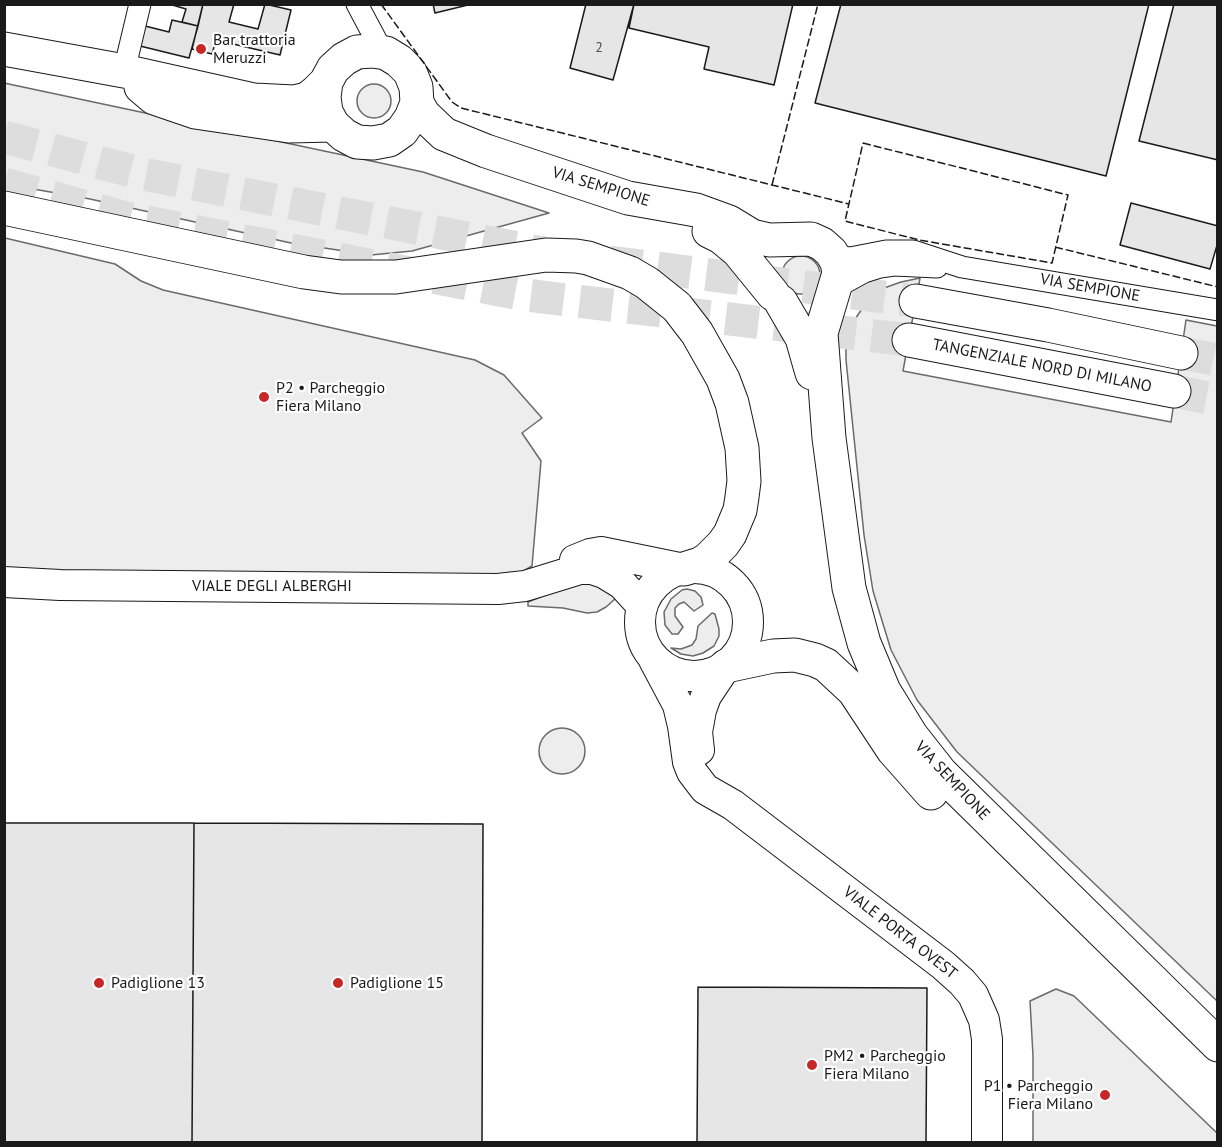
<!DOCTYPE html>
<html>
<head>
<meta charset="utf-8">
<style>
  body { margin:0 }
  #map { position:relative; width:1222px; height:1147px; overflow:hidden; background:#fff; font-family:"PT Sans",sans-serif }
  canvas { display:block }
  .frame { position:absolute; inset:0; border:6px solid #1a1a1a; pointer-events:none }
</style>
</head>
<body>
<div id="map">
<canvas width="1222" height="1147"></canvas>
<div class="frame"></div>
</div>
<script>
const ctx = document.querySelector('canvas').getContext('2d');
ctx.lineJoin = 'round';
function fill(path, color) { ctx.fillStyle = color; ctx.fill(path, 'evenodd'); }
const shape = rows => new Path2D(rows.map(r => 'M' + r).join(''));
function strokePath(path, color, width, dash) { ctx.strokeStyle = color; ctx.lineWidth = width; ctx.lineCap = dash ? 'butt' : 'round'; ctx.setLineDash(dash || []); ctx.stroke(path); }
function drawText(font, color, halo, rows, align = 'center') {
  ctx.font = font + ' "PT Sans",sans-serif'; ctx.lineWidth = 4.5; ctx.setLineDash([]); ctx.textBaseline = 'middle'; ctx.strokeStyle = halo; ctx.fillStyle = color; for (const [text, x, y, turn = 0] of rows) {
    ctx.save(); ctx.translate(x, y); ctx.rotate((+turn || 0) * Math.PI / 180); ctx.textAlign = isNaN(turn) ? turn : align; if (halo) ctx.strokeText(text, 0, 0); ctx.fillText(text, 0, 0); ctx.restore();
  }
}
const built = shape([
  [4,83,423,172,549,213,412,251,371,255,291,243,90,199,5,184,4,83],
  '357 101a17 17 0 1 1 34 0a17 17 0 1 1-34 0Z',
  [5,238,115,264,141,281,163,290,475,360,504,375,542,418,522,433,541,461,532,566,518,574,502,575,101,572,5,568,5,238],
  '782 275a19 19 0 1 1 38 0a19 19 0 1 1-38 0Z',
  [920,278,903,371,1171,422,1186,320,1217,326,1217,1001,957,752,917,700,891,650,873,591,864,535,846,360,846,343,849,328,868,300,884,288,901,282,920,278],
  [593,581,610,591,615,599,606,607,597,612,587,613,563,608,528,606,528,602,568,586,593,581],
  [687,589,695,591,701,597,703,605,694,611,684,602,679,604,675,608,675,616,683,627,678,634,672,634,665,625,664,612,671,599,682,590,687,589],
  [712,613,715,614,719,629,719,636,714,646,703,653,693,656,681,654,671,648,681,649,692,645,696,639,698,626,712,613],
  '539 751a23 23 0 1 1 46 0a23 23 0 1 1-46 0Z',
  [1056,989,1074,996,1217,1133,1217,1142,1033,1142,1033,1056,1030,1001,1056,989]
]);
const building = shape([
  [169,4,203,4,198,26,182,22,186,9,169,4],
  [203,4,234,4,229,22,258,29,265,4,291,10,280,55,216,40,212,54,192,49,203,4],
  [433,4,472,4,435,13,433,4],
  [586,4,634,4,613,80,570,68,586,4],
  [634,4,793,4,774,85,704,69,709,47,629,28,634,4],
  [841,4,1149,4,1106,176,815,103,841,4],
  [1174,4,1218,4,1218,160,1139,141,1174,4],
  [172,20,198,26,189,58,140,46,145,26,169,32,172,20],
  [1131,203,1218,226,1218,242,1210,269,1120,245,1131,203],
  [4,823,194,823,192,1142,4,1142,4,823],
  [194,823,483,824,482,1142,192,1142,194,823],
  [698,987,927,988,926,1142,697,1142,698,987]
]);
const highwayTunnel = shape([
  [4,137,143,174,543,253],
  [4,184,130,219,525,295,909,340],
  [609,262,916,301],
  [1181,353,1218,360],
  [1174,391,1218,400]
]);
const street = shape([
  [357,4,383,53],
  [124,71,140,4],
  [831,252,839,256,850,258,886,251,913,251,962,267,1218,310],
  [835,288,864,272,880,267,894,265,937,267]
]);
const secondary = shape([
  [575,560,590,554,601,552,684,569],
  '640 622a54 54 0 1 1 108 0a54 54 0 1 1-108 0Z',
  [4,582,60,585,498,589,525,586,580,569,592,569,604,573,622,584,642,606],
  [654,660,678,705,683,726,688,762,692,772,705,789,733,805,943,965,962,982,973,995,984,1020,987,1039,987,1142],
  [699,750,697,732,701,710,706,696,726,666]
]);
const primary = shape([
  [4,49,124,71,254,100,294,102,307,99,316,92,326,82,333,69,344,59,357,52,372,51,386,53,399,61,410,72,416,87,417,103,411,118,402,131,389,140,373,143,357,142,344,135,333,125,326,112,324,97,326,82],
  [141,87,154,98,195,112,289,126,333,125],
  [417,103,424,115,444,134,486,151,628,198,696,210,729,222,752,236,769,240,811,239,822,244,831,252,837,262,839,273,821,333,829,438,849,588,864,643,884,691,911,735,941,773,1218,1045],
  [709,231,721,237,738,251,773,294],
  [781,302,802,338,812,373],
  [726,666,773,656,795,655,815,660,826,665,854,691,893,750,931,793]
]);
const highway = shape([
  [4,208,304,272,341,277,396,277,546,255,576,256,588,258,630,273,647,283,677,307,697,333,723,379,732,403,742,448,744,481,742,497,740,510,730,534,723,544,708,559,700,564,684,569],
  [916,301,1048,325,1181,353],
  [909,340,1174,391]
]);
const fence = shape([
  [381,4,452,102,461,108,849,204],
  [863,143,1068,195,1052,263,919,240,845,221,863,143],
  [772,185,818,4],
  [1055,247,1218,287]
]);
const markers = [
  [201,49,6,"#c62828"],
  [264,397,6,"#c62828"],
  [99,983,6,"#c62828"],
  [338,983,6,"#c62828"],
  [812,1065,6,"#c62828"],
  [1105,1095,6,"#c62828"]
];
const numberNames = [
  ["2",599,48]
];
const poiNames = [
  ["Bar trattoria",213,40],
  ["Meruzzi",213,58],
  ["P2 • Parcheggio",276,388],
  ["Fiera Milano",276,406],
  ["Padiglione 13",111,983],
  ["Padiglione 15",350,983],
  ["PM2 • Parcheggio",824,1056],
  ["Fiera Milano",824,1074],
  ["P1 • Parcheggio",1093,1086,"right"],
  ["Fiera Milano",1093,1104,"right"]
];
const streetNames = [
  ["VIA SEMPIONE",601,187,17],
  ["VIA SEMPIONE",1090,288,10],
  ["TANGENZIALE NORD DI MILANO",1042,366,11],
  ["VIALE DEGLI ALBERGHI",272,586],
  ["VIA SEMPIONE",952,781,47],
  ["VIALE PORTA OVEST",900,933,38]
];
fill(built, '#ededed');
strokePath(built, '#6a6a6a', 1.5);
fill(building, '#e6e6e6');
strokePath(building, '#1a1a1a', 1.5);
strokePath(highwayTunnel, '#ddd', 33, [33, 16]);
strokePath(street, '#1a1a1a', 23);
strokePath(secondary, '#1a1a1a', 32);
strokePath(primary, '#1a1a1a', 35);
strokePath(highway, '#1a1a1a', 35);
strokePath(street, '#fff', 21);
strokePath(secondary, '#fff', 30);
strokePath(primary, '#fff', 33);
strokePath(highway, '#fff', 33);
strokePath(fence, '#1a1a1a', 1.5, [8, 3]);
for (const [x, y, r, color] of markers) { const dot = new Path2D(); dot.arc(x, y, r, 0, 2 * Math.PI); ctx.fillStyle = color; ctx.fill(dot); strokePath(dot, '#fff', 2); }
drawText('14px', '#4d4d4d', null, numberNames);
drawText('16px', '#1a1a1a', '#fff', poiNames, 'left');
drawText('16px', '#1a1a1a', '#fff', streetNames);
</script>
</body>
</html>
